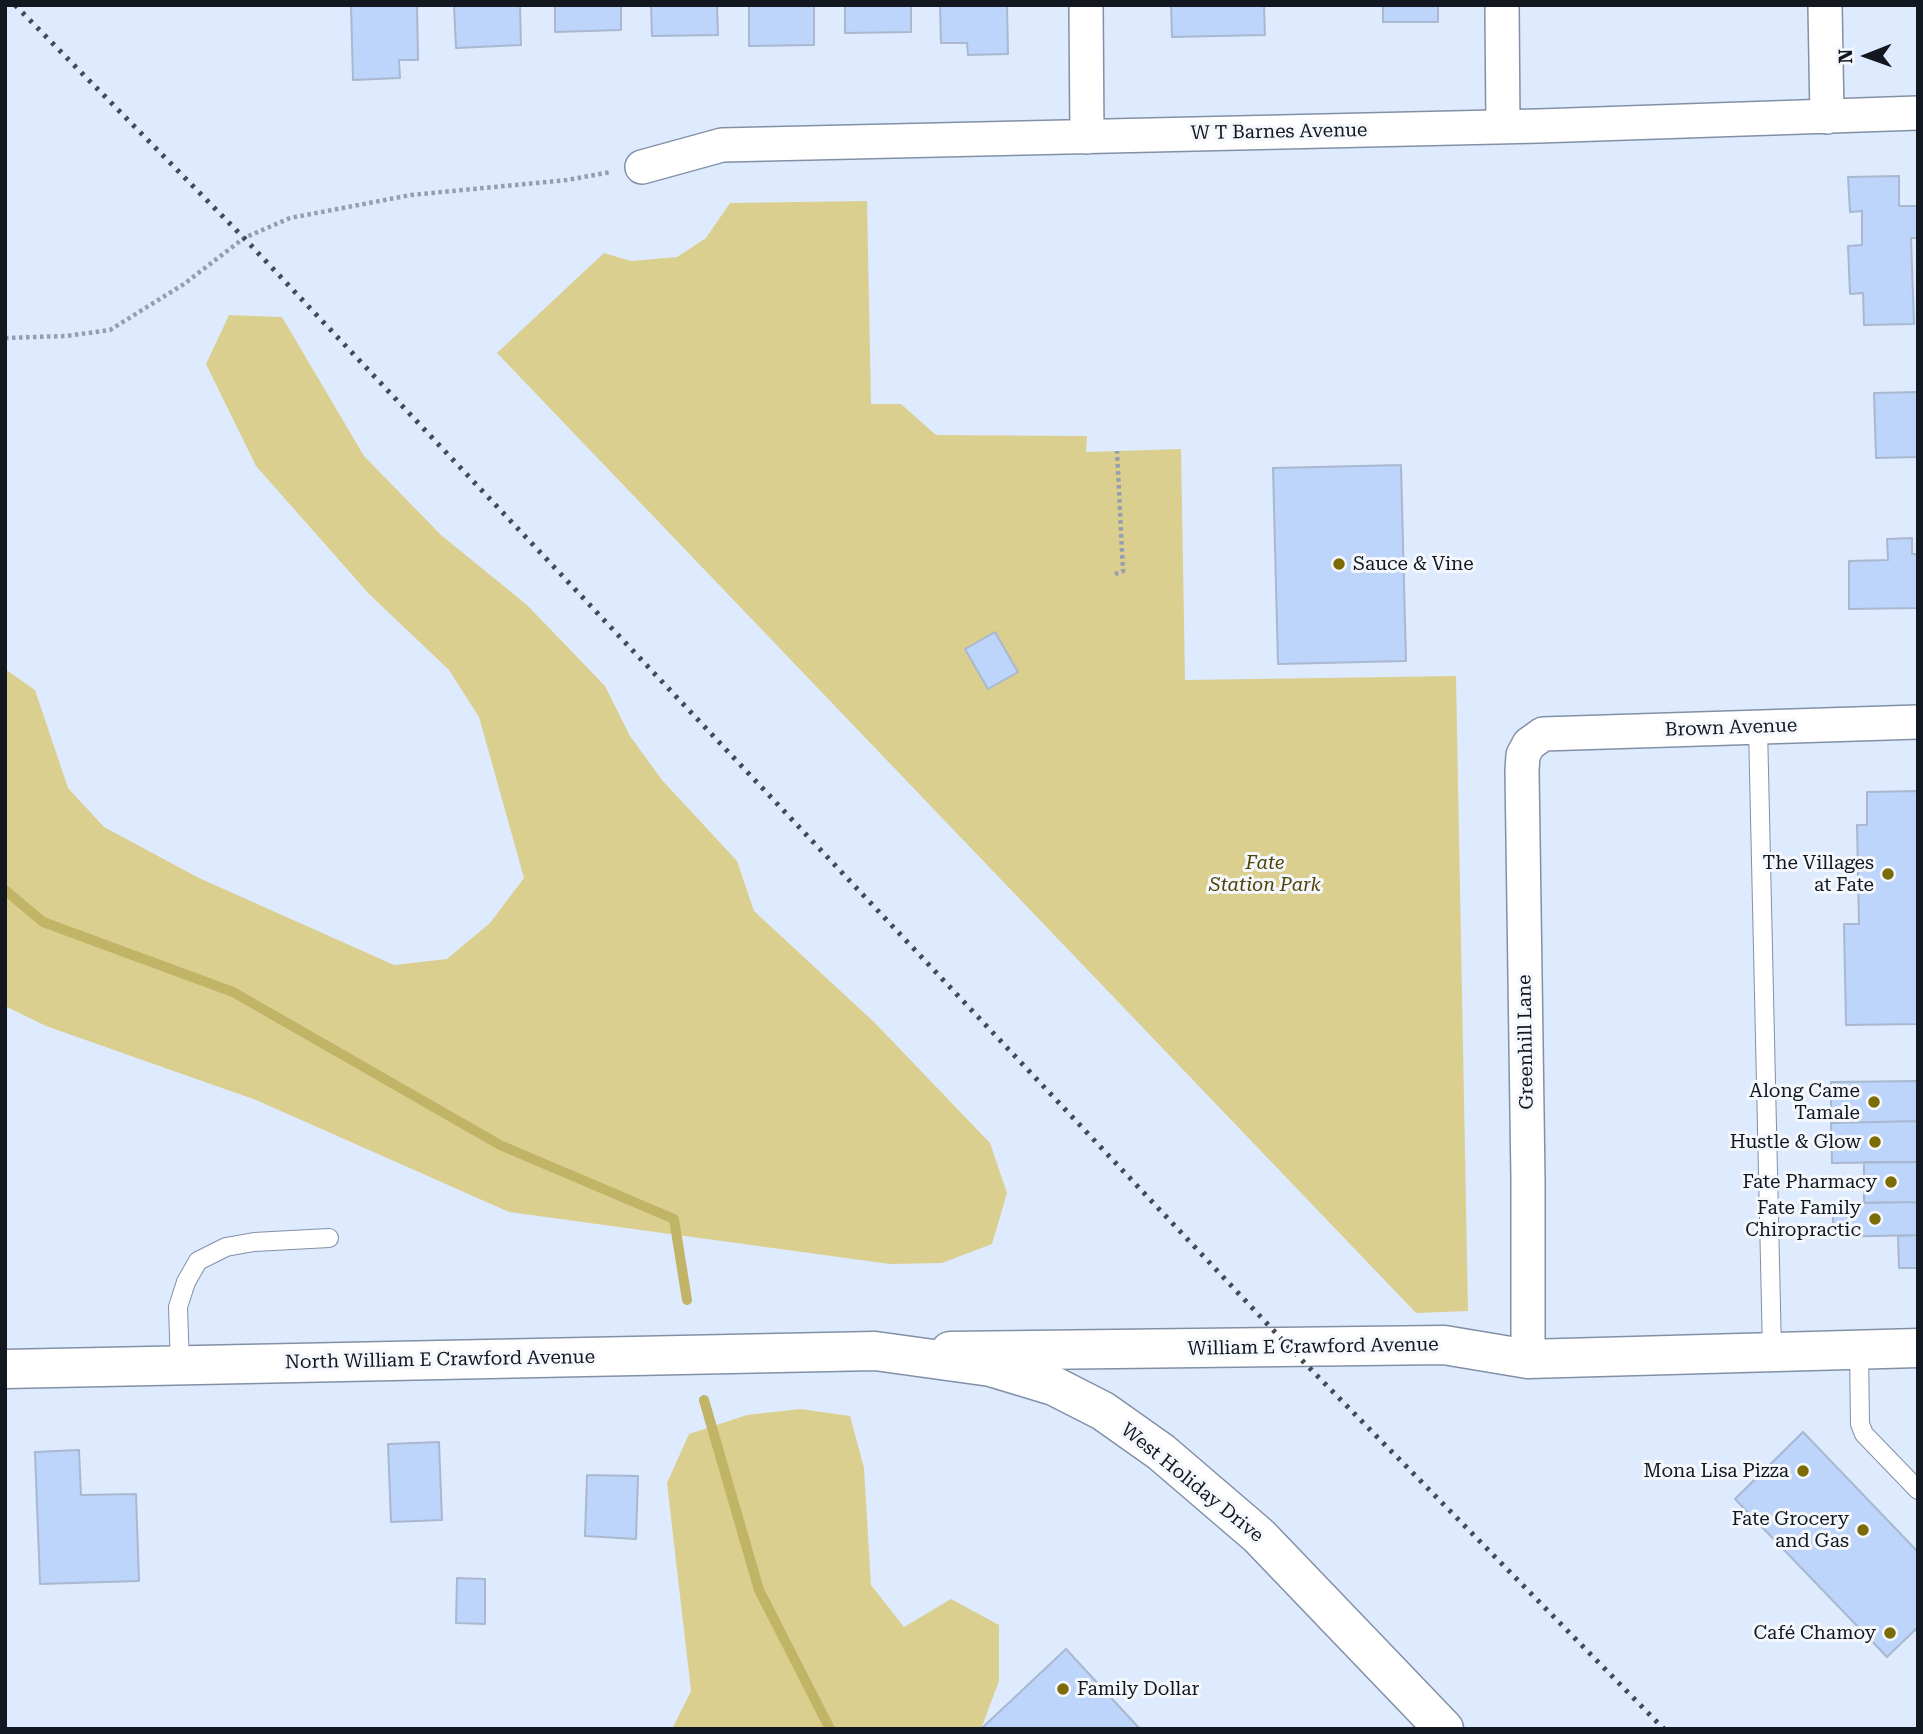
<!DOCTYPE html>
<html>
<head>
<meta charset="utf-8">
<style>
  body { margin:0 }
  #map { position:relative; width:1923px; height:1734px; overflow:hidden; background:#deeafe; font-family:"Roboto Serif",serif }
  canvas { display:block }
  .frame { position:absolute; inset:0; border:7px solid #121720; pointer-events:none }
  .north { position:absolute; left:1832px; top:21px; width:70px; height:70px; -webkit-text-stroke:5px #f4f7fc; paint-order:stroke; rotate:269deg; font-size:19px; font-weight:700; line-height:28px; text-align:center; color:#121720 }
  .north::after { content:''; display:block; margin:auto; width:24px; height:32px; background:#121720; clip-path:polygon(50% 0,100% 100%,50% 72%,0 100%) }
</style>
</head>
<body>
<div id="map">
<canvas width="1923" height="1734"></canvas>
<div class="frame"></div>
<div class="north">N</div>
</div>
<script>
const ctx = document.querySelector('canvas').getContext('2d');
ctx.lineJoin = 'round';
function fill(path, color) { ctx.fillStyle = color; ctx.fill(path, 'evenodd'); }
const shape = rows => new Path2D(rows.map(r => 'M' + r).join(''));
function strokePath(path, color, width, dash) { ctx.strokeStyle = color; ctx.lineWidth = width; ctx.lineCap = dash ? 'butt' : 'round'; ctx.setLineDash(dash || []); ctx.stroke(path); }
function drawText(font, color, halo, rows, align = 'center') {
  ctx.font = font + ' "Roboto Serif",serif'; ctx.lineWidth = 6; ctx.setLineDash([]); ctx.textBaseline = 'middle'; ctx.strokeStyle = halo; ctx.fillStyle = color; for (const [text, x, y, turn = 0] of rows) {
    ctx.save(); ctx.translate(x, y); ctx.rotate((+turn || 0) * Math.PI / 180); ctx.textAlign = isNaN(turn) ? turn : align; if (halo) ctx.strokeText(text, 0, 0); ctx.fillText(text, 0, 0); ctx.restore();
  }
}
const green = shape([
  [867,201,871,404,901,404,936,435,1087,436,1086,452,1181,449,1185,680,1456,676,1468,1311,1416,1313,497,353,604,253,631,261,677,257,706,238,730,203],
  [229,315,282,317,364,456,441,535,527,605,605,686,630,736,662,780,737,861,754,911,875,1023,990,1143,1007,1193,992,1244,942,1263,890,1264,509,1212,256,1100,46,1026,5,1006,5,669,35,690,68,788,104,827,199,878,394,965,447,959,490,923,524,878,479,717,449,670,369,594,256,466,206,364],
  [800,1409,850,1416,864,1468,871,1585,904,1627,951,1599,999,1625,999,1681,981,1729,672,1729,691,1691,667,1483,689,1434,747,1415]
]);
const stream = shape([
  [5,890,43,922,233,992,500,1145,674,1219,687,1300],
  [704,1400,759,1590,830,1729]
]);
const building = shape([
  [351,5,417,5,418,60,399,60,400,78,353,80,351,5],
  [454,5,520,5,521,45,456,48,454,5],
  [555,5,621,5,621,30,555,32,555,5],
  [651,5,717,5,718,35,652,36,651,5],
  [749,5,814,5,814,45,749,46,749,5],
  [845,5,911,5,911,32,845,33,845,5],
  [940,5,1007,5,1008,54,968,55,967,43,941,43,940,5],
  [1171,5,1264,5,1265,35,1172,37,1171,5],
  [1383,5,1438,5,1438,22,1383,22,1383,5],
  [1899,176,1899,206,1918,206,1918,238,1911,238,1914,324,1864,325,1863,293,1850,294,1848,246,1862,245,1862,211,1850,212,1848,177,1899,176],
  [1918,392,1918,457,1876,458,1874,393,1918,392],
  [1401,465,1406,661,1278,664,1273,468,1401,465],
  [1912,538,1912,554,1918,554,1918,608,1849,609,1849,561,1888,560,1887,539,1912,538],
  [995,632,1018,672,988,689,965,649,995,632],
  [1918,791,1918,1024,1846,1025,1844,924,1859,924,1857,825,1867,825,1867,792,1918,791],
  [1918,1081,1918,1121,1831,1123,1831,1082,1918,1081],
  [1918,1121,1918,1162,1832,1163,1831,1123,1918,1121],
  [1864,1162,1918,1162,1918,1202,1864,1203,1864,1162],
  [1918,1202,1918,1235,1833,1237,1833,1203,1918,1202],
  [1918,1235,1918,1268,1899,1268,1898,1236,1918,1235],
  [1803,1432,1918,1552,1918,1627,1887,1657,1735,1499,1803,1432],
  [439,1442,442,1520,391,1522,388,1444,439,1442],
  [79,1450,81,1495,136,1494,139,1581,40,1584,35,1452,79,1450],
  [587,1475,638,1476,636,1539,585,1536,587,1475],
  [457,1578,485,1579,485,1624,456,1623,457,1578],
  [1066,1649,1140,1729,981,1729,1066,1649]
]);
const path = shape([
  [5,338,66,336,110,330,184,284,244,238,290,218,411,195,567,180,611,172],
  [1115,574,1123,571,1117,451]
]);
const lane = shape([
  [1758,727,1772,1351],
  [1859,1349,1860,1424,1864,1434,1918,1490],
  [180,1366,178,1307,186,1282,198,1261,226,1247,254,1242,329,1238]
]);
const street = shape([
  [1086,5,1087,137],
  [1502,5,1503,127],
  [1825,5,1827,117],
  [642,167,722,145,1539,126,1918,113],
  [1528,1359,1528,1180,1522,771,1523,755,1529,744,1543,734,1918,722]
]);
const secondary = shape([
  [950,1351,1444,1345,1528,1359,1918,1348]
]);
const primary = shape([
  [5,1369,875,1351,991,1367,1054,1386,1103,1411,1161,1452,1259,1536,1444,1729]
]);
const rail = shape([
  [15,5,244,238,1290,1348,1664,1729]
]);
const markers = [
  [1339,564,7,"#7b6c06"],
  [1888,874,7,"#7b6c06"],
  [1874,1102,7,"#7b6c06"],
  [1875,1142,7,"#7b6c06"],
  [1891,1182,7,"#7b6c06"],
  [1875,1219,7,"#7b6c06"],
  [1803,1471,7,"#7b6c06"],
  [1863,1530,7,"#7b6c06"],
  [1890,1633,7,"#7b6c06"],
  [1063,1689,7,"#7b6c06"]
];
const streetNames = [
  ["W T Barnes Avenue",1279,132,-1],
  ["Brown Avenue",1731,728,-2],
  ["Greenhill Lane",1526,1042,-91],
  ["William E Crawford Avenue",1313,1347,-1],
  ["North William E Crawford Avenue",440,1360,-1],
  ["West Holiday Drive",1192,1483,39]
];
const poiNames = [
  ["Sauce & Vine",1353,564,"left"],
  ["The Villages",1874,863],
  ["at Fate",1874,885],
  ["Along Came",1860,1091],
  ["Tamale",1860,1113],
  ["Hustle & Glow",1861,1142],
  ["Fate Pharmacy",1877,1182],
  ["Fate Family",1861,1208],
  ["Chiropractic",1861,1230],
  ["Mona Lisa Pizza",1789,1471],
  ["Fate Grocery",1849,1519],
  ["and Gas",1849,1541],
  ["Café Chamoy",1876,1633],
  ["Family Dollar",1077,1689,"left"]
];
const parkNames = [
  ["Fate",1265,863],
  ["Station Park",1265,885]
];
fill(green, '#dbcf8f');
strokePath(stream, '#c1b467', 10);
fill(building, '#bdd4fb');
strokePath(building, '#a9b8cf', 2);
strokePath(lane, '#8290a6', 20);
strokePath(street, '#8290a6', 36);
strokePath(secondary, '#8290a6', 41);
strokePath(primary, '#8290a6', 41);
strokePath(path, '#959eaf', 4.5, [3.5, 3.5]);
strokePath(lane, '#fff', 18);
strokePath(street, '#fff', 33);
strokePath(secondary, '#fff', 38);
strokePath(primary, '#fff', 38);
strokePath(rail, '#434a56', 5, [3.5, 7]);
for (const [x, y, r, color] of markers) { const dot = new Path2D(); dot.arc(x, y, r, 0, 2 * Math.PI); ctx.fillStyle = color; ctx.fill(dot); strokePath(dot, '#f4f7fc', 2.5); }
drawText('19px', '#121720', '#f4f7fc', streetNames);
drawText('19px', '#121720', '#f4f7fc', poiNames, 'right');
drawText('italic 19px', '#4e4405', '#f4f7fc', parkNames);
</script>
</body>
</html>
